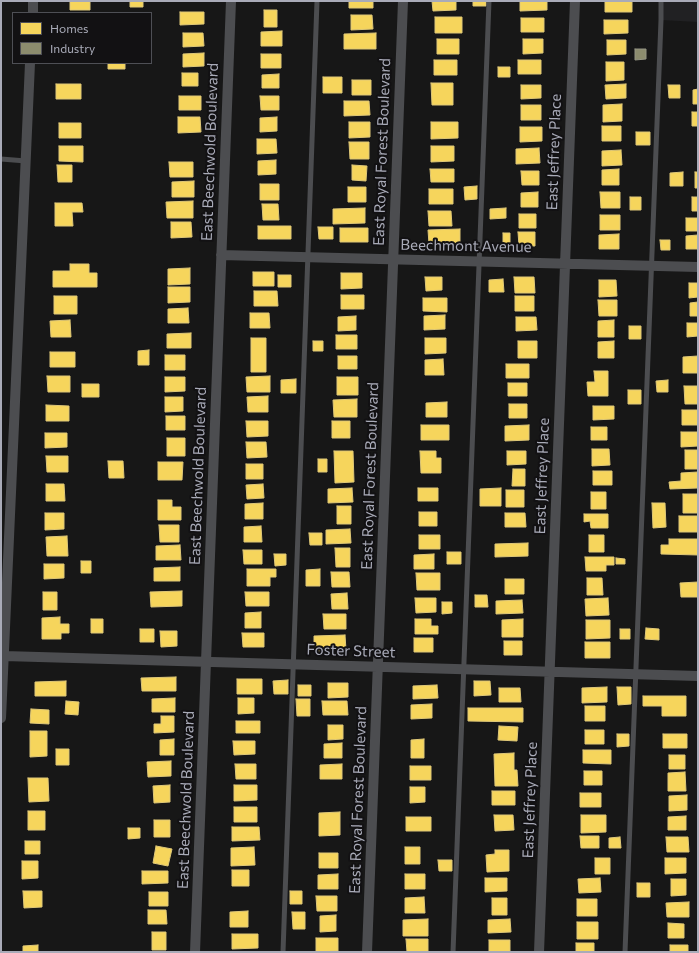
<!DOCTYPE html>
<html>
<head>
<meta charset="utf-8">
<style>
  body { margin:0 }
  #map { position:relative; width:699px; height:953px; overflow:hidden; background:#171717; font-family:Commissioner,sans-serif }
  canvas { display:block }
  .frame { position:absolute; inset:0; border:2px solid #a9abb8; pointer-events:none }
  .legend { position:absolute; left:12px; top:12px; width:140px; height:52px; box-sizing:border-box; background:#121113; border:1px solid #4e4f55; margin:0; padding:5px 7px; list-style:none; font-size:12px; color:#a9abb8 }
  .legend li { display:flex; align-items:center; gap:8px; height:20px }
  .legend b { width:20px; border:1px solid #4e4f55 }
</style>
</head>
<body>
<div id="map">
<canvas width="699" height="953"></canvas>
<div class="frame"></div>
<ul class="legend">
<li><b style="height:11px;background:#f6d55c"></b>Homes</li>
<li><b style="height:11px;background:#8c8c6e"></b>Industry</li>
</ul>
</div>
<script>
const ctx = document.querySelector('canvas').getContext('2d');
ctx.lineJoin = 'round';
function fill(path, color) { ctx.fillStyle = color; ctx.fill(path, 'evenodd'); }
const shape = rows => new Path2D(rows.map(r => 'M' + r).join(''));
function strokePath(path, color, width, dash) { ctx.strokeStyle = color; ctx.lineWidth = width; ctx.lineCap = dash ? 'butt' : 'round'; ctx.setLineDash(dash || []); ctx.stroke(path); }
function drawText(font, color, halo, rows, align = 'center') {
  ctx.font = font + ' Commissioner,sans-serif'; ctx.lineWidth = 4; ctx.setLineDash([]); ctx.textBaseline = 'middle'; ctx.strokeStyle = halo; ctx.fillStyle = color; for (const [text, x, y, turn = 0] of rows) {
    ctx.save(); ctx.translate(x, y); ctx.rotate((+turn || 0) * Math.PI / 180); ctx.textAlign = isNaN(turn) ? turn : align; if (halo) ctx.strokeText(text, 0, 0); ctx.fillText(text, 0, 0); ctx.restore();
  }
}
const built = shape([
  [661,1,698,1,698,22,661,20]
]);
const homes = shape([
  [70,1,90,1,90,10,70,10,70,1],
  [130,1,143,1,143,7,130,7,130,1],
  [349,1,373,1,373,8,349,8,349,1],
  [432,1,456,1,456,10,433,11,432,1],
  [473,1,486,1,486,6,473,6,473,1],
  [520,1,547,1,547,10,520,11,520,1],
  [605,1,632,1,632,12,605,12,605,1],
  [264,10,277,10,277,27,264,27,264,10],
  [180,12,204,12,204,24,180,25,180,12],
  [351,15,372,15,373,29,351,30,351,15],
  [435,17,462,17,462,33,435,33,435,17],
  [521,18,544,18,544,32,521,32,521,18],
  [604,20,628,20,628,33,604,34,604,20],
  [282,31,282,46,261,46,261,32,282,31],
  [183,33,203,33,204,46,183,47,183,33],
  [376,33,376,49,344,49,344,34,376,33],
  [437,39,459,39,459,54,437,54,437,39],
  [523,39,543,39,543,53,523,54,523,39],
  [607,40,626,40,626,54,607,55,607,40],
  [204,53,204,66,183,67,183,54,204,53],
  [261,54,281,54,281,68,261,68,261,54],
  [434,60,457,60,457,75,434,75,434,60],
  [518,60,541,60,541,74,518,74,518,60],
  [606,62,624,62,624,80,606,81,606,62],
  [108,63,125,63,125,69,108,69,108,63],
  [498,67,510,67,510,77,498,77,498,67],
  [182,73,198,73,198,86,182,86,182,73],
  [279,74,279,88,262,88,262,75,279,74],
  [323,77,342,77,342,93,323,93,323,77],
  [352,80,371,80,371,95,352,95,352,80],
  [431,83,453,83,453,105,432,105,431,83],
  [56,84,81,84,81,99,56,99,56,84],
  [626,84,626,98,606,99,605,85,626,84],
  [521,85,541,85,541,98,521,99,521,85],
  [668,85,680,85,680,98,669,98,668,85],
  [698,89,698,104,693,104,693,90,698,89],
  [179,96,201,96,201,110,179,110,179,96],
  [260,96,279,96,279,110,261,110,260,96],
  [344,101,369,101,370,115,344,116,344,101],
  [622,104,622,121,603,122,603,105,622,104],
  [521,105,541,105,541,120,521,120,521,105],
  [692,112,698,112,698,126,692,126,692,112],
  [178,117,200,117,201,132,178,133,178,117],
  [277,117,277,131,260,132,260,118,277,117],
  [349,122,370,122,370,137,349,138,349,122],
  [431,122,458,122,458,138,431,139,431,122],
  [59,123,81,123,81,138,59,138,59,123],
  [602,126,621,126,621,141,602,141,602,126],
  [520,127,542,127,542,141,520,142,520,127],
  [636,132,650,132,650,145,636,145,636,132],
  [257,139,276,139,277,153,257,154,257,139],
  [349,142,369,142,369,159,350,159,349,142],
  [59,146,83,146,83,162,59,161,59,146],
  [431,146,454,146,454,161,431,162,431,146],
  [539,148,540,163,516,164,516,149,539,148],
  [621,150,622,165,602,166,602,151,621,150],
  [276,160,276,174,258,175,258,161,276,160],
  [169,162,193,162,193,177,170,177,169,162],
  [57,165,72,165,72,182,58,182,57,165],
  [352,165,367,166,366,181,352,180,352,165],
  [430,169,454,169,454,182,431,182,430,169],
  [619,169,619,185,602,185,602,170,619,169],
  [521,171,539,171,539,185,522,185,521,171],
  [683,172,683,186,670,186,670,173,683,172],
  [695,172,698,172,698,188,695,188,695,172],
  [194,181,194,197,172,197,172,182,194,181],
  [260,184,279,184,279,200,260,200,260,184],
  [477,186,477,199,465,200,464,187,477,186],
  [348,187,366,187,366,202,348,202,348,187],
  [429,189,453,189,453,204,429,204,429,189],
  [538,192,538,207,521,207,521,193,538,192],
  [600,192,620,192,620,208,601,208,600,192],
  [630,197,641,197,641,210,630,210,630,197],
  [692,197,698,197,698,211,692,211,692,197],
  [193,201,193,218,167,218,166,202,193,201],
  [55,203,82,203,83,212,72,212,73,226,55,226,55,203],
  [262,204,278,204,279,220,263,220,262,204],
  [365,208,365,223,333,224,333,209,365,208],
  [506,208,506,218,490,219,490,209,506,208],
  [428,211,451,211,452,226,429,226,428,211],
  [519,214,536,214,536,228,519,228,519,214],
  [600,215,620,215,620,230,600,230,600,215],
  [686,218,698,218,698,231,686,231,686,218],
  [171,222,191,222,192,237,171,238,171,222],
  [258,226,291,226,291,239,258,239,258,226],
  [318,227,333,227,333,239,319,239,318,227],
  [340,228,368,228,368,242,340,242,340,228],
  [460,229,460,243,429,244,428,230,460,229],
  [518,232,535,232,535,246,519,246,518,232],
  [503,233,510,233,510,244,503,244,503,233],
  [619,234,619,249,599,249,599,235,619,234],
  [698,235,698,249,686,249,686,236,698,235],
  [660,240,670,240,670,250,661,250,660,240],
  [70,264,89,264,89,273,97,273,97,287,53,287,53,271,70,271,70,264],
  [190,268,190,284,168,285,168,269,190,268],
  [253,272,274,272,274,286,253,286,253,272],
  [341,273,362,273,362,288,341,289,341,273],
  [278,275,291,275,291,287,278,287,278,275],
  [425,277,442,277,442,290,426,291,425,277],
  [514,277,534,277,535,293,515,293,514,277],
  [503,279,504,292,489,292,489,280,503,279],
  [599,280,616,280,617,296,599,297,599,280],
  [689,283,698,283,698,297,689,298,689,283],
  [168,287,190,287,190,302,168,303,168,287],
  [254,291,277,291,278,306,254,306,254,291],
  [341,295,364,295,364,309,341,309,341,295],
  [54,296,77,296,77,314,54,314,54,296],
  [515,296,534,296,534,311,515,311,515,296],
  [423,298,447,298,447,312,423,311,423,298],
  [598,300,617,300,617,316,599,316,598,300],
  [698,302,698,316,690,316,690,303,698,302],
  [188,308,189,323,168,323,168,309,188,308],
  [250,313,269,313,270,328,250,328,250,313],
  [445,315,445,329,424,330,424,316,445,315],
  [356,316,356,330,338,331,338,317,356,316],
  [516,317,536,317,537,330,516,331,516,317],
  [70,320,71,337,51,337,50,321,70,320],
  [614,320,614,337,598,337,598,321,614,320],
  [687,323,698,323,698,336,687,337,687,323],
  [629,326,641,326,641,339,629,339,629,326],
  [191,333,191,348,167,348,167,334,191,333],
  [336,335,357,335,357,349,336,349,336,335],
  [251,338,266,338,266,372,251,372,251,338],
  [425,338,446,338,446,353,425,354,425,338],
  [313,341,323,341,323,351,313,351,313,341],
  [518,341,537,341,537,358,518,358,518,341],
  [614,341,614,358,598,358,598,342,614,341],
  [149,350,149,365,138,365,138,351,149,350],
  [50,352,75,352,75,367,50,367,50,352],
  [165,355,185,355,185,370,165,370,165,355],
  [338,356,357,356,357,369,338,369,338,356],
  [698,356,698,373,683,373,683,357,698,356],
  [443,359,444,375,425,375,425,360,443,359],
  [506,364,529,364,529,378,506,378,506,364],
  [594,371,608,371,608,396,588,396,587,382,595,382,594,371],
  [47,376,70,376,70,392,48,392,47,376],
  [270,376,270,392,247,392,246,377,270,376],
  [165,377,185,377,185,391,165,392,165,377],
  [337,377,358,377,358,395,337,395,337,377],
  [296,379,296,393,281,393,281,380,296,379],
  [668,380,668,392,657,392,656,381,668,380],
  [508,383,527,383,527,396,508,396,508,383],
  [82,384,99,384,99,397,82,397,82,384],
  [684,386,698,386,698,404,685,404,684,386],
  [628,390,641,390,641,404,628,404,628,390],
  [268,396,268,412,248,412,247,397,268,396],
  [165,397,183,397,183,411,165,412,165,397],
  [357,399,357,417,334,417,333,400,357,399],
  [447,402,447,417,426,417,426,403,447,402],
  [509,404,527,404,527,418,509,418,509,404],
  [46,405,69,406,69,421,46,421,46,405],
  [593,406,614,406,614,419,593,420,593,406],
  [682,410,698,410,698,425,682,425,682,410],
  [166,416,185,416,185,430,166,430,166,416],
  [246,421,268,421,268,436,247,437,246,421],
  [332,421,350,421,350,438,332,438,332,421],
  [421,425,449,425,449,440,421,440,421,425],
  [529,425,529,440,505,441,505,426,529,425],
  [591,427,607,427,607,440,591,440,591,427],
  [681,432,698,432,698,446,681,447,681,432],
  [45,433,67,433,67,447,45,448,45,433],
  [167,438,185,438,185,456,167,456,167,438],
  [246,442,266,442,267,457,247,458,246,442],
  [592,449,609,449,610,465,592,466,592,449],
  [685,450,698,450,698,469,685,469,685,450],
  [334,451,353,451,354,482,335,483,334,451],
  [420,451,436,451,436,458,441,458,441,473,421,473,420,451],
  [507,451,526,451,526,464,507,465,507,451],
  [46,456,68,456,68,472,47,472,46,456],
  [318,459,327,459,327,472,318,472,318,459],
  [108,461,123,461,124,478,109,478,108,461],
  [158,462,183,462,182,480,158,480,158,462],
  [246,464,263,464,263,479,246,479,246,464],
  [513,469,525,469,525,486,512,486,513,469],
  [593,471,612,471,612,485,593,485,593,471],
  [698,472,698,488,670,489,669,482,681,481,681,473,698,472],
  [46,484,64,484,65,501,46,501,46,484],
  [263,484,264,498,247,499,246,485,263,484],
  [352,488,353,502,328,503,328,489,352,488],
  [418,488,438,488,438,501,418,501,418,488],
  [501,488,501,506,480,506,480,489,501,488],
  [506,490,524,490,524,507,506,507,506,490],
  [591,492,606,492,606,509,591,509,591,492],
  [683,494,698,494,698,513,683,513,683,494],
  [158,500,172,500,172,507,181,507,181,520,158,520,158,500],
  [263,503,263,519,245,519,245,504,263,503],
  [652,503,665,503,666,527,653,528,652,503],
  [337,506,351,506,351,524,337,524,337,506],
  [419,512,437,512,437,526,419,526,419,512],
  [45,513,64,513,64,529,45,530,45,513],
  [505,513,525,513,526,527,505,527,505,513],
  [584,514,608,514,608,528,591,528,590,521,584,522,584,514],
  [679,516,698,516,698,532,679,532,679,516],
  [159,525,179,525,179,542,160,542,159,525],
  [261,526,262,542,244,542,244,527,261,526],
  [350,529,351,543,326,544,326,530,350,529],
  [309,533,322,533,322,545,310,545,309,533],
  [419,535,440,535,440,549,419,549,419,535],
  [589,535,604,535,604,552,589,552,589,535],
  [67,536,68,556,47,556,46,537,67,536],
  [669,539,698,539,698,555,661,554,661,545,669,545,669,539],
  [528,543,528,556,495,557,495,544,528,543],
  [180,545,181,560,156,560,156,546,180,545],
  [335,548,350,548,350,567,336,567,335,548],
  [243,550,262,550,262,564,244,564,243,550],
  [447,552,461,552,461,564,447,564,447,552],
  [274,554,286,554,286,565,275,566,274,554],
  [434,554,434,569,414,569,414,555,434,554],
  [585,557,614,557,614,565,606,565,606,571,586,571,585,557],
  [616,558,625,559,625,564,616,564,616,558],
  [81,561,91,561,91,573,81,573,81,561],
  [44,564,64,564,64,578,44,579,44,564],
  [180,567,180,581,154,581,154,568,180,567],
  [247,569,276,569,276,577,270,577,270,586,247,586,247,569],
  [320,569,320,586,306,586,306,570,320,569],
  [331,572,349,572,350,587,332,587,331,572],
  [416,573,440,573,440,590,417,590,416,573],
  [587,578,602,578,603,595,587,595,587,578],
  [505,579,524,579,524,594,505,594,505,579],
  [698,582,698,597,681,597,680,583,698,582],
  [182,591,182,606,151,607,150,592,182,591],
  [43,592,57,592,57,610,43,610,43,592],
  [245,592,269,592,269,606,246,606,245,592],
  [347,593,348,609,332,609,331,594,347,593],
  [475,595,487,595,488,607,475,607,475,595],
  [415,598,436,598,436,612,416,613,415,598],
  [608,598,609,615,586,616,585,599,608,598],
  [522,600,523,613,496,614,496,601,522,600],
  [442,602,452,602,452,613,442,614,442,602],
  [261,612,261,628,245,628,245,613,261,612],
  [323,614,346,614,346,629,324,629,323,614],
  [60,617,60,624,69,624,69,633,61,633,61,639,42,639,42,618,60,617],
  [91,619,103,619,103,633,91,633,91,619],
  [415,619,431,619,431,626,438,626,438,634,415,634,415,619],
  [523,619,523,637,502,637,502,620,523,619],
  [586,620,610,620,610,638,586,639,586,620],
  [646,628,659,629,659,640,645,639,646,628],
  [140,629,154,629,154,642,140,642,140,629],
  [620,629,630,629,630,639,620,639,620,629],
  [160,631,177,631,177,646,161,647,160,631],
  [242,633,264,633,264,647,243,647,242,633],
  [345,635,346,650,314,651,314,636,345,635],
  [414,638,433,638,433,652,414,652,414,638],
  [504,641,522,641,522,655,504,655,504,641],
  [585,642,610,642,610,658,585,658,585,642],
  [176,677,176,691,142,691,141,678,176,677],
  [237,679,262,679,262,694,237,694,237,679],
  [288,680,288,694,274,694,273,681,288,680],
  [66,681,66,696,35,696,35,682,66,681],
  [474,681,490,681,491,695,474,696,474,681],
  [328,683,348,683,348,697,328,698,328,683],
  [298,685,311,685,311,696,298,696,298,685],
  [437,685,438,698,413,699,413,686,437,685],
  [607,687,607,702,582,703,582,688,607,687],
  [617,687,631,687,631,704,618,705,617,687],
  [499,688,520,688,521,702,499,702,499,688],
  [643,696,686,696,686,716,662,716,662,706,643,706,643,696],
  [175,698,175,712,152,712,152,699,175,698],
  [238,698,254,698,254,713,238,714,238,698],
  [296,699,310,699,310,716,297,716,296,699],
  [66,701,79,702,78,715,65,714,66,701],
  [322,701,347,701,348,715,323,715,322,701],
  [432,704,432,718,411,719,411,705,432,704],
  [585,706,605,706,605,721,585,721,585,706],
  [468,708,523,708,523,722,468,721,468,708],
  [31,709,49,710,49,724,30,723,31,709],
  [161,716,174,716,174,732,154,733,154,724,161,724,161,716],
  [236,721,260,721,260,733,236,733,236,721],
  [328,725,343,725,343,739,328,740,328,725],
  [499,726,518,727,517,741,498,740,499,726],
  [585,730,604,730,604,744,585,744,585,730],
  [30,731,47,731,47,756,30,757,30,731],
  [617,734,629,734,629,746,617,747,617,734],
  [663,734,687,734,687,748,663,748,663,734],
  [174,739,174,755,160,755,160,740,174,739],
  [424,739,424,758,411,758,411,740,424,739],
  [233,741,255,741,255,754,234,755,233,741],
  [342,743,342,758,324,758,324,744,342,743],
  [56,749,69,749,69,765,56,765,56,749],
  [583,750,611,750,611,764,583,763,583,750],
  [514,753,514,770,517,770,518,786,495,786,494,754,514,753],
  [669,755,685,755,685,769,669,769,669,755],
  [171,761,171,776,148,777,147,762,171,761],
  [235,764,256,764,256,779,236,779,235,764],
  [342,764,342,779,320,779,320,765,342,764],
  [410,766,431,766,431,780,410,780,410,766],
  [584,771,602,771,602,785,584,785,584,771],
  [685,772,686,791,668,791,668,773,685,772],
  [28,778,48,778,49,801,29,802,28,778],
  [170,785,170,802,154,803,153,786,170,785],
  [234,785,257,785,257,800,234,801,234,785],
  [410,787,425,787,425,802,410,803,410,787],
  [492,791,515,791,515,805,492,805,492,791],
  [580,793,601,793,601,807,580,807,580,793],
  [687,795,687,810,669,811,669,796,687,795],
  [234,807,257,807,257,822,234,822,234,807],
  [28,811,45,811,45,830,28,830,28,811],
  [340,812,340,835,319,836,319,813,340,812],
  [494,815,513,815,514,830,495,831,494,815],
  [581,815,606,815,606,832,581,833,581,815],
  [686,816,686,830,668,830,668,817,686,816],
  [406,817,431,817,431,831,406,831,406,817],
  [154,820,170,820,170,837,154,837,154,820],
  [232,827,259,827,260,840,232,841,232,827],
  [128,828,140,828,140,838,128,839,128,828],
  [580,836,599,836,599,848,581,848,580,836],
  [620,837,621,848,609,848,609,838,620,837],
  [666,837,688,837,689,852,667,852,666,837],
  [25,841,40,841,40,854,25,854,25,841],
  [156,846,172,849,168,866,153,863,156,846],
  [254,847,255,865,231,866,231,848,254,847],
  [405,847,420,847,420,864,405,864,405,847],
  [495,850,509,850,509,871,487,872,486,855,495,854,495,850],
  [319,853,338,853,338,868,319,868,319,853],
  [595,858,610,858,610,874,595,874,595,858],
  [665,858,686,858,686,873,665,874,665,858],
  [438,860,452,860,452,871,439,871,438,860],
  [22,861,38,861,38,878,22,879,22,861],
  [232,870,249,870,249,886,232,886,232,870],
  [142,871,168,871,168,883,142,884,142,871],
  [338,874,338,889,318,889,318,875,338,874],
  [405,874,425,874,425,889,405,889,405,874],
  [485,878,507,878,507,891,485,892,485,878],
  [600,878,601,892,579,893,578,879,600,878],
  [671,879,686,879,686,895,671,896,671,879],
  [637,883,650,883,650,897,637,897,637,883],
  [23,891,42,891,42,907,24,908,23,891],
  [290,891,302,891,302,904,290,904,290,891],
  [149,892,168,892,168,906,149,906,149,892],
  [316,896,337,896,337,911,317,911,316,896],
  [424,897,425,913,405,913,405,898,424,897],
  [492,898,507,898,507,915,492,915,492,898],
  [577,899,597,899,597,916,577,916,577,899],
  [689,902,689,917,667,917,666,903,689,902],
  [148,910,166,910,167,924,148,924,148,910],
  [248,911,248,927,230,927,230,912,248,911],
  [292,912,305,912,305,929,293,929,292,912],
  [336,915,336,931,320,932,320,916,336,915],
  [428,919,428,936,403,936,403,920,428,919],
  [510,919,511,932,488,933,488,920,510,919],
  [577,922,598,922,598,939,577,939,577,922],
  [668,923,684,924,684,938,668,938,668,923],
  [152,932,166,932,166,950,152,950,152,932],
  [232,934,258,934,258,948,232,949,232,934],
  [316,938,338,938,338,951,316,952,316,938],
  [406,939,428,939,428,952,407,952,406,939],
  [489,940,510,940,510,952,489,952,489,940],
  [576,943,594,943,594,952,576,952,576,943],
  [38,945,38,952,23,952,23,946,38,945],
  [670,945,688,945,688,952,670,952,670,945]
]);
const industry = shape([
  [635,49,646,49,646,59,635,60,635,49]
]);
const service = shape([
  [1,159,26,161],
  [283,952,317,1],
  [453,952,489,1],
  [625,952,661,20,661,1]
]);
const minor = shape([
  [33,13,33,1],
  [221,255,698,267],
  [4,656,698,676],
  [1,718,30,63],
  [195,952,231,1],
  [367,952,403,1],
  [539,952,575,1]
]);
const streetNames = [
  ["East Beechwold Boulevard",210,152,-88],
  ["East Royal Forest Boulevard",382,152,-88],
  ["East Jeffrey Place",554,152,-88],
  ["Beechmont Avenue",466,246,1],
  ["East Beechwold Boulevard",198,476,-88],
  ["East Royal Forest Boulevard",370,476,-88],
  ["East Jeffrey Place",542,476,-88],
  ["Foster Street",351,651,2],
  ["East Beechwold Boulevard",186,800,-88],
  ["East Royal Forest Boulevard",358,800,-88],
  ["East Jeffrey Place",530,800,-88]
];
fill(built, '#212123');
fill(homes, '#f6d55c');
strokePath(homes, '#dfc878', 1);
fill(industry, '#8c8c6e');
strokePath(industry, '#959584', 1);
strokePath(service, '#4c4d50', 5);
strokePath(minor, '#4c4d50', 10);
drawText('15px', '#a9abb8', '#121113', streetNames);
</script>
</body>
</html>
